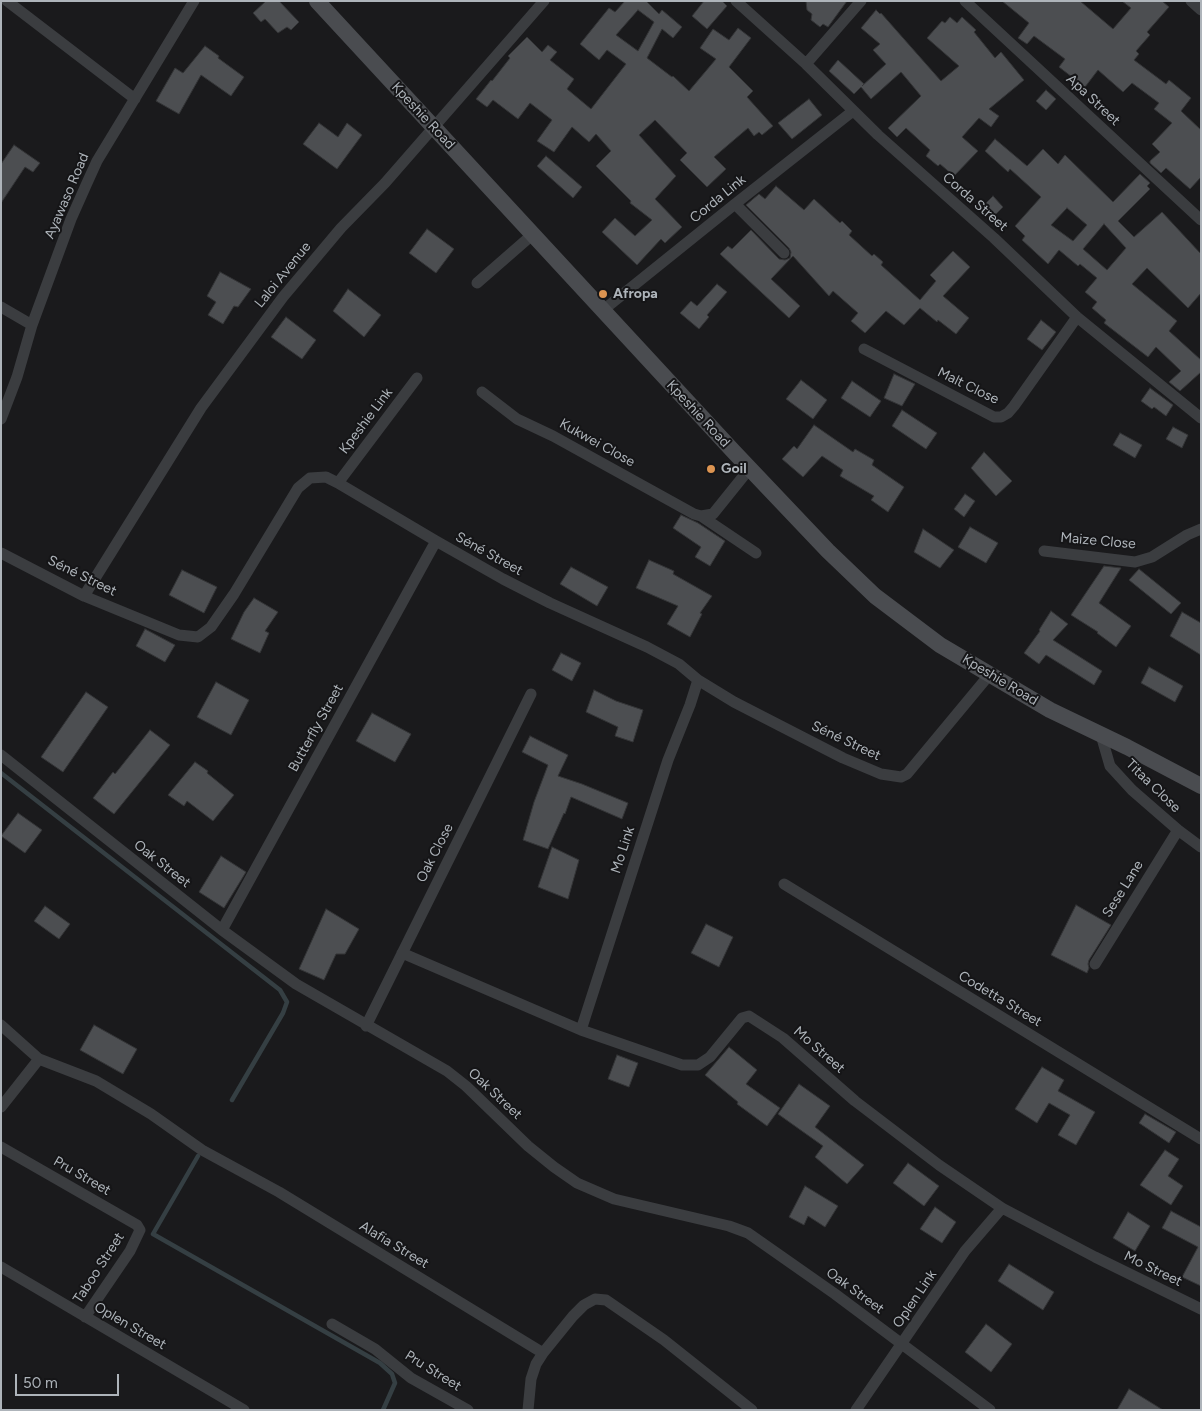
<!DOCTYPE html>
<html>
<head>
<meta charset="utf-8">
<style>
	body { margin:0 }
	#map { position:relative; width:1202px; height:1411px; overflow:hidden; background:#1a1a1c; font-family:Figtree,sans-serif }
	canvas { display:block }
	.frame { position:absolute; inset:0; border:2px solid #aeb4ba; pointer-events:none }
	.scale { position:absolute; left:15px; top:1374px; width:104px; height:22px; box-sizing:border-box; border:2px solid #aeb4ba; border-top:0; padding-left:6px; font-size:15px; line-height:18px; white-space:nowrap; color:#aeb4ba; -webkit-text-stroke:4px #151517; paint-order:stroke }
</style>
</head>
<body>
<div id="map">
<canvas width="1202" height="1411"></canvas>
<div class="frame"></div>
<div class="scale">50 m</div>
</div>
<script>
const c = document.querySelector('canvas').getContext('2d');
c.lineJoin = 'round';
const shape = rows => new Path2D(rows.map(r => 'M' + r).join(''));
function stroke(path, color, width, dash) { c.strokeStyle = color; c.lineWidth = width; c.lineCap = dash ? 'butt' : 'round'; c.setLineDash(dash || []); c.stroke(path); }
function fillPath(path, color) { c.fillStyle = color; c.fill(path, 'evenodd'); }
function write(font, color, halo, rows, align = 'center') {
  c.font = font + ' Figtree,sans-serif'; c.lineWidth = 4; c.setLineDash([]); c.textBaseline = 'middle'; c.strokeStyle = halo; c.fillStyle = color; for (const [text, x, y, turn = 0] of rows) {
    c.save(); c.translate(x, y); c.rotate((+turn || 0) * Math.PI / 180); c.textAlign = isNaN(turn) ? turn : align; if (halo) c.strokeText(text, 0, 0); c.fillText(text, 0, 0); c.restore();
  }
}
const stream = shape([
	[1,773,280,990,287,1002,283,1013,232,1100],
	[198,1156,153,1234,380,1363,392,1374,395,1383,383,1410]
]);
const building = shape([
	[266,1,279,1,299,22,291,30,287,27,278,33,265,19,261,22,253,13,266,1],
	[625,1,646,1,659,14,662,10,682,27,673,38,662,29,647,58,672,77,673,76,689,91,716,59,700,48,713,29,729,40,738,28,751,38,729,67,753,91,747,97,773,126,762,135,759,132,754,136,748,128,714,157,726,169,707,187,680,160,687,153,655,120,639,135,676,176,655,199,682,227,665,243,661,239,637,265,602,232,615,218,635,236,652,220,630,203,631,201,596,166,611,151,596,134,589,142,572,127,554,152,537,141,552,120,530,103,518,119,493,100,487,107,476,99,491,80,492,81,510,58,508,56,527,37,542,52,548,45,557,52,550,60,574,79,567,89,591,109,626,64,607,50,599,60,580,44,609,8,615,12,625,1],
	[638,10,654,22,638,51,616,35,638,10],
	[704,1,722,1,727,6,707,29,692,16,704,1],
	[806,1,847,1,828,27,823,24,820,27,811,20,812,14,807,10,806,1],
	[1002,1,1080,1,1113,29,1131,8,1122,1,1162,1,1169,7,1147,32,1150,35,1136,51,1139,54,1134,60,1166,84,1169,80,1191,98,1181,111,1201,130,1201,177,1190,189,1166,168,1161,173,1150,163,1150,161,1160,152,1152,144,1172,123,1154,109,1159,103,1132,83,1123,92,1098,70,1085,87,1059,67,1065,59,1034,36,1027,44,1018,38,1029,23,1002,1],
	[876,10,880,14,881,13,941,81,959,66,927,38,942,21,945,23,950,17,957,23,962,17,976,30,974,32,995,58,1001,52,1024,80,989,109,999,116,991,127,979,118,962,137,978,151,954,176,940,164,938,166,926,156,930,150,906,128,897,137,888,128,921,96,901,72,871,99,861,87,854,94,829,71,838,60,864,84,862,86,886,64,873,50,880,44,861,28,876,10],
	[205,46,219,56,218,58,244,77,231,96,201,75,179,114,156,101,175,68,183,73,205,46],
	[1046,90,1056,99,1046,110,1036,101,1046,90],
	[809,99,822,115,792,139,778,123,809,99],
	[319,123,338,137,347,123,362,135,337,169,303,144,319,123],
	[995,139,1027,166,1043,149,1058,164,1065,155,1113,202,1140,174,1150,183,1147,186,1150,189,1118,221,1134,237,1162,212,1201,254,1201,293,1188,308,1147,268,1132,284,1177,321,1169,331,1201,360,1201,372,1180,391,1169,382,1181,371,1156,347,1148,357,1104,323,1106,320,1092,308,1097,302,1085,292,1097,278,1080,264,1078,266,1059,250,1048,264,1022,240,1025,236,1015,226,1041,197,1010,169,1008,172,985,151,995,139],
	[1067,208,1087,225,1073,241,1051,225,1067,208],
	[1104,224,1126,248,1107,270,1083,249,1104,224],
	[14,145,40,163,33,172,25,167,1,203,1,164,14,145],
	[546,156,582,187,573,198,537,166,546,156],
	[776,186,804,210,814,199,840,223,842,221,852,231,849,235,872,256,874,254,883,262,881,265,920,300,936,281,930,275,953,251,970,267,943,296,969,318,956,334,938,320,937,322,920,308,904,325,886,311,865,333,851,321,858,313,833,291,829,296,793,256,771,279,800,306,789,318,720,254,728,246,732,249,751,230,779,259,785,260,790,258,791,252,789,248,746,205,759,194,765,199,776,186],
	[993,196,1003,207,992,218,982,207,993,196],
	[427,229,454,249,436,273,409,253,427,229],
	[220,272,251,289,238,307,234,306,223,324,208,315,216,302,207,296,220,272],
	[717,284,727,292,707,315,709,317,699,329,680,313,691,301,697,306,717,284],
	[348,289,381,315,364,337,333,311,348,289],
	[286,317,316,340,302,359,271,337,286,317],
	[1041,320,1056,332,1042,350,1027,339,1041,320],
	[894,374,915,384,902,406,884,398,894,374],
	[801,380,827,400,813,419,786,399,801,380],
	[852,381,881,401,870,417,841,398,852,381],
	[1150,388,1173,405,1166,416,1154,407,1152,409,1141,401,1150,388],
	[902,410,937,433,926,449,892,426,902,410],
	[814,425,853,452,855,449,874,460,872,465,904,487,888,512,871,500,874,496,840,476,843,470,822,456,803,477,782,459,794,446,797,449,814,425],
	[1173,427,1188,435,1182,448,1166,439,1173,427],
	[1120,433,1142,445,1135,458,1113,445,1120,433],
	[984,452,1012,481,996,496,971,468,984,452],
	[965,494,975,501,964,517,954,509,965,494],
	[681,515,698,523,725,541,710,566,695,557,701,547,673,528,681,515],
	[970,527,998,543,986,563,958,547,970,527],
	[923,529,954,550,940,568,914,552,923,529],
	[649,560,674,571,673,574,712,596,700,613,702,614,690,637,667,624,678,606,636,588,649,560],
	[1104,566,1121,568,1099,603,1131,626,1116,647,1097,633,1098,632,1071,615,1104,566],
	[571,567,608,587,597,606,560,584,571,567],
	[1139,569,1181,603,1171,614,1129,580,1139,569],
	[182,570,217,587,204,613,169,595,182,570],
	[254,598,278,612,265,631,269,633,260,653,231,639,244,612,254,598],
	[1051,611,1068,624,1053,640,1102,671,1094,685,1046,655,1039,664,1024,653,1040,631,1039,630,1051,611],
	[1182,612,1201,623,1201,655,1170,636,1182,612],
	[145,629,175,645,165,662,136,646,145,629],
	[561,653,581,663,572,681,552,670,561,653],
	[1149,667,1183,686,1175,702,1141,683,1149,667],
	[216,682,249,700,231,735,197,717,216,682],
	[594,690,616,701,643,710,633,742,615,736,618,727,586,712,594,690],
	[86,692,108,707,63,772,41,757,86,692],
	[372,713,411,734,395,762,356,741,372,713],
	[150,730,170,745,114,814,93,798,113,772,115,774,150,730],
	[530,736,568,755,558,776,582,784,628,803,622,819,571,797,565,814,564,813,548,849,523,840,534,802,548,765,522,752,530,736],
	[195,762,208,771,207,773,234,795,213,821,187,801,184,806,168,795,195,762],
	[18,813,42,830,25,853,1,836,18,813],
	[552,847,579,860,568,899,538,887,552,847],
	[221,856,246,872,224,908,199,892,221,856],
	[1076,905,1111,925,1089,960,1088,964,1089,968,1087,973,1051,955,1076,905],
	[45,906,70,924,59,939,34,921,45,906],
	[326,909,359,929,345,954,336,954,324,980,299,969,326,909],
	[706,924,733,937,719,967,691,953,706,924],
	[94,1025,137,1049,123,1074,80,1050,94,1025],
	[729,1047,757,1070,746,1084,780,1108,767,1126,737,1104,738,1102,705,1075,729,1047],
	[617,1055,638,1063,629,1087,608,1079,617,1055],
	[1042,1067,1064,1080,1058,1091,1095,1112,1076,1145,1058,1135,1070,1115,1049,1103,1037,1123,1015,1109,1042,1067],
	[799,1084,830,1106,815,1127,864,1165,847,1184,815,1157,823,1146,778,1114,799,1084],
	[1145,1114,1176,1132,1169,1143,1139,1123,1145,1114],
	[1165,1150,1179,1159,1168,1176,1183,1186,1171,1205,1140,1185,1165,1150],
	[908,1163,939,1186,924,1206,893,1183,908,1163],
	[805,1186,838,1206,825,1227,808,1216,804,1225,789,1217,805,1186],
	[935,1207,956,1222,942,1243,920,1229,935,1207],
	[1171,1211,1201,1227,1201,1286,1182,1277,1198,1247,1162,1228,1171,1211],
	[1128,1212,1150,1226,1135,1251,1113,1238,1128,1212],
	[1009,1264,1054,1292,1043,1310,998,1281,1009,1264],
	[986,1324,1012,1344,991,1372,965,1352,986,1324],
	[1129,1389,1163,1410,1117,1410,1129,1389]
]);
const street = shape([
	[7,1,135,99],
	[736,1,806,64,878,135,994,238,1077,317,1201,418],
	[965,1,1201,220],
	[1191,1,1201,10],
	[806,64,861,1],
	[735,204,784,253],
	[477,283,532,235],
	[1,307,32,325],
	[602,311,735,204,853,111],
	[864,349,994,417,1001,417,1008,413,1014,406,1077,317],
	[482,392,517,419,553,436,694,514,701,516,713,514,750,468],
	[1,419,17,377,32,325,71,219,87,183,97,161,194,1],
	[338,483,417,378],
	[701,516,756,553],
	[1044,551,1135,562,1152,557,1187,535,1201,529],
	[1,553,84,596,179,635,198,637,211,627,234,594,298,488,310,478,326,477,338,483,436,541,503,579,550,603,647,647,679,664,698,680,734,702,843,758,881,774,901,777,907,774,990,674],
	[84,596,201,408,283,297,341,228,385,183,544,1],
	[1101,735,1110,766,1132,790,1178,830,1201,847],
	[1,755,222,930,296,984,447,1071,466,1086,528,1146,554,1167,577,1183,614,1199,729,1226,748,1233,835,1294,990,1410],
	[784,884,1201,1139],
	[222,930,436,541],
	[402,953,581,1030,682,1065,698,1065,710,1057,742,1018,749,1016,783,1038,855,1101,939,1165,1002,1208,1095,1257,1201,1309],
	[1095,964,1178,830],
	[1,1025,39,1059,96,1081,151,1114,202,1150,279,1192,543,1353],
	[366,1026,531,694],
	[581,1030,668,760,690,705,698,680],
	[1,1107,39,1059],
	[1,1147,137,1225,140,1230,130,1251,85,1317],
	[1,1267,244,1410],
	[332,1324,375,1349,411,1378,468,1410],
	[528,1410,531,1379,536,1364,543,1353,573,1316,584,1305,595,1299,606,1300,664,1340,752,1410],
	[856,1410,965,1251,1002,1208]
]);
const secondary = shape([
	[317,1,734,452,828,551,875,596,940,645,1050,710,1127,747,1201,786]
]);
const markers = [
	[603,294,5,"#dc9451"],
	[711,469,5,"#dc9451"]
];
const streetNames = [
	["Apa Street",1093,100,43],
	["Kpeshie Road",423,116,47],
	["Ayawaso Road",67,196,-67],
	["Corda Link",718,199,-39],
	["Corda Street",975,202,41],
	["Laloi Avenue",283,275,-51],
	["Malt Close",968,386,26],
	["Kpeshie Road",698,414,47],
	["Kpeshie Link",366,421,-53],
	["Kukwei Close",597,443,29],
	["Maize Close",1098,541,5],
	["Séné Street",489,554,29],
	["Séné Street",82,576,26],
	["Kpeshie Road",1000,680,31],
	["Butterfly Street",316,728,-61],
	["Séné Street",846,741,25],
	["Titaa Close",1153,786,44],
	["Mo Link",623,850,-72],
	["Oak Close",435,853,-63],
	["Oak Street",162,864,38],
	["Sese Lane",1123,889,-58],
	["Codetta Street",1000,999,31],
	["Mo Street",819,1050,41],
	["Oak Street",495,1094,43],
	["Pru Street",82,1176,30],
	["Alafia Street",394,1245,31],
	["Taboo Street",99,1268,-57],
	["Mo Street",1153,1269,26],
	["Oak Street",855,1291,36],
	["Oplen Link",915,1299,-56],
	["Oplen Street",130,1326,30],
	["Pru Street",433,1371,32]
];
const poiNames = [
	["Afropa",613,294],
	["Goil",721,469]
];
stroke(stream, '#353f43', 4.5);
fillPath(building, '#4c4e51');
stroke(building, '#343537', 1);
stroke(street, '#3b3d40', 11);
stroke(secondary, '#4a4c50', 16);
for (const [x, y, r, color] of markers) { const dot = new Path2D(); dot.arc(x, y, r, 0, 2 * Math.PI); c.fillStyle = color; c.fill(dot); stroke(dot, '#151517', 2); }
write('14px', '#aeb4ba', '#151517', streetNames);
write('bold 14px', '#aeb4ba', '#151517', poiNames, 'left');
</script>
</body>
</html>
